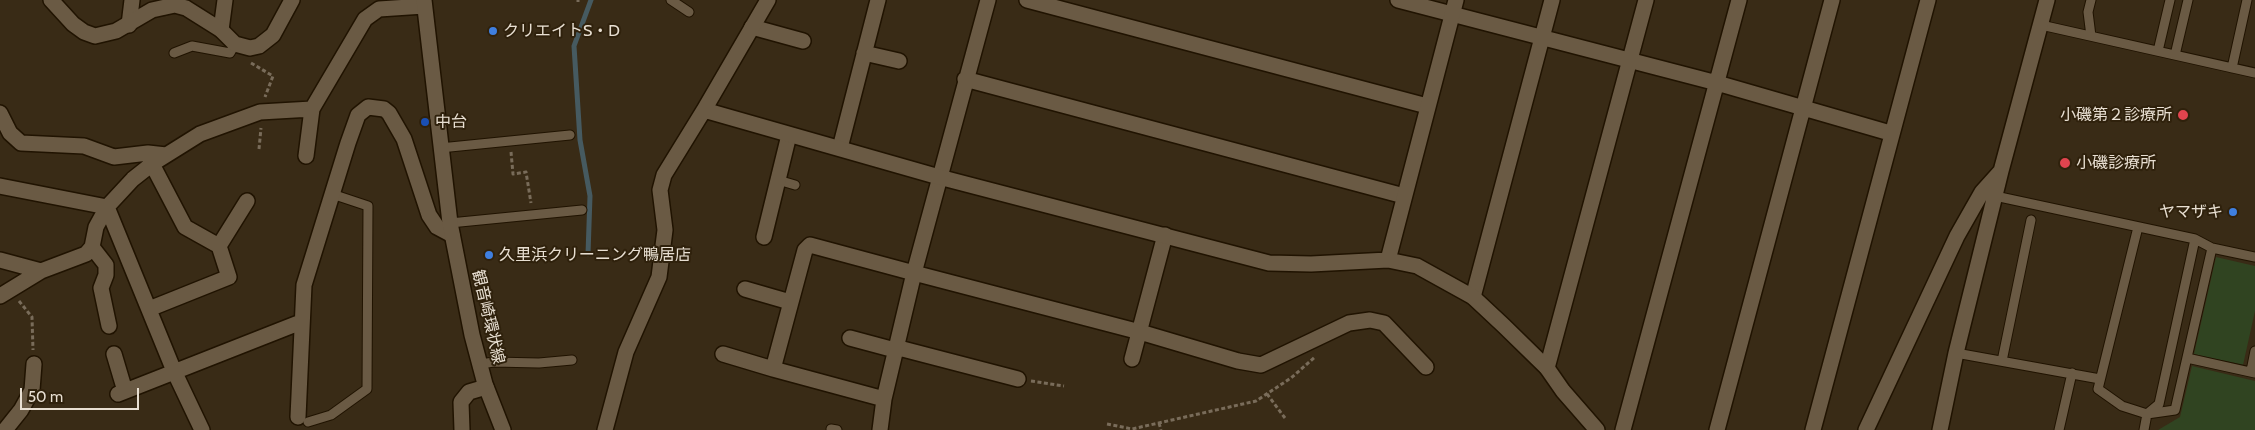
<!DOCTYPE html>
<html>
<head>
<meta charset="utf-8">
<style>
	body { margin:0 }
	#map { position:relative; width:2255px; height:430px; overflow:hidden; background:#392b16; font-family:Cabin,sans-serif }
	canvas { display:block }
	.scale { position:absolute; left:20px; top:388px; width:119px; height:22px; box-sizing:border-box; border:2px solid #e8dfd2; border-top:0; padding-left:6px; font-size:15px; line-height:18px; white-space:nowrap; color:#e8dfd2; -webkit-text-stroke:4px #2f210c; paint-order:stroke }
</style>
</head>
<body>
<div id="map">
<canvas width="2255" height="430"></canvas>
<div class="scale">50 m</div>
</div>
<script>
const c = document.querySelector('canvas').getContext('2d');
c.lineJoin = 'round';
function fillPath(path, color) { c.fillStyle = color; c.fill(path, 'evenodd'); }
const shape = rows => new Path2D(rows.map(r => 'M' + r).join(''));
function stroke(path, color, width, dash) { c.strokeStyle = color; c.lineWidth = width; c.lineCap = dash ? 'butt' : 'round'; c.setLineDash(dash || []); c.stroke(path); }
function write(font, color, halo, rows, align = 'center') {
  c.font = font + ' Cabin,"Noto Sans JP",sans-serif'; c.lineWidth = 4; c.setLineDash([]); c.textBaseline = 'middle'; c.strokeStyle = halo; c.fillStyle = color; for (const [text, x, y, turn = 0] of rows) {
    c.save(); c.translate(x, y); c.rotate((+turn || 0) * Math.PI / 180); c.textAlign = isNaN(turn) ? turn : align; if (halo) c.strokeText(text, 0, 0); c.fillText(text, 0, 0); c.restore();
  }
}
const green = shape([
	[2216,257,2255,266,2255,311,2243,365,2194,354],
	[2192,366,2255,381,2255,430,2158,430,2180,417]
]);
const stream = shape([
	[588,254,590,196,580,140,574,46,591,0]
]);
const path = shape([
	[578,2,578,0],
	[251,63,273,76,265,97],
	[259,149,261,128],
	[511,152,513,174,526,172,531,203],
	[19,301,32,317,33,350],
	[1031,381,1064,386],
	[1267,394,1285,418],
	[1159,423,1161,430],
	[1107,424,1132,429,1256,401,1291,378,1315,357]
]);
const lane = shape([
	[671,0,689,12],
	[2041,25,2255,73],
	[2091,36,2088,12,2091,0],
	[2158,51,2170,0],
	[174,53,192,46,230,53,235,44],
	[2175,55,2188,0],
	[2232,68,2247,0],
	[440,148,570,135],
	[778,180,795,185],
	[1995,196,2195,239,2212,248,2255,257],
	[450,223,582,210],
	[2138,227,2098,389,2122,406,2147,414,2175,410,2212,248],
	[1956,353,2100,379],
	[2187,358,2255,373],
	[2002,361,2031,220],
	[480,364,494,362,539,363,572,360],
	[2251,371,2255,351],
	[308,422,331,415,367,389,368,206,332,194],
	[831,429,837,430],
	[2059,430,2072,373],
	[2144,430,2147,414,2159,404,2195,239]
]);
const street = shape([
	[988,0,914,273,884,399,773,369,805,250,810,245,914,273,1140,332,1238,361,1261,365,1349,323,1370,320,1384,323,1426,367],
	[1027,0,1427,106],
	[1398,0,1717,83,1890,133],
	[129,25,132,0],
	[752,27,803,41],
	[221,30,225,0],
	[864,53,899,61],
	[965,79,1404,196],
	[0,113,10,133,21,143,84,146,114,157,148,153,166,155],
	[840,148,878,0],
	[306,156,312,109],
	[0,186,107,207,133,179,152,164,200,134,260,112,312,109,365,19,379,9,424,6],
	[107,207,174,371,202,430],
	[764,237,789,135],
	[219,246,247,201],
	[92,247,106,265,106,275,101,288,109,326],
	[0,260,41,271,86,254,92,247,96,227,107,207],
	[745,289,790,302],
	[0,296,41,271],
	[1473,297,1552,0],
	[149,309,229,277,219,246,185,227,152,164],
	[850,338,891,349,895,347,1018,379],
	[114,354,125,391],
	[723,354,773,369],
	[1132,359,1165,235],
	[1547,368,1646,0],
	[118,394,301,322],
	[298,417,304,285,348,143,358,115,368,107,384,109,389,113,404,139,429,215,437,227,452,235],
	[5,430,21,410,32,390,34,364],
	[462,430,461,402,469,392,486,387],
	[880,430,884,399],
	[1623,430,1739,0],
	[1717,430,1832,0],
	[1813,430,1928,0]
]);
const secondary = shape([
	[51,0,73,24,84,32,95,36,116,31,152,10,175,5,186,8,221,30,235,44,250,48,259,46,273,35,292,0],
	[424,0,450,223,472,335,485,384,503,430],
	[704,110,768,0],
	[1388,260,1456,0],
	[605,430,626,352,659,277,665,230,660,190,664,175,704,110,939,177,1269,263,1311,264,1388,260,1417,266,1473,297,1504,326,1547,368,1563,391,1597,430],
	[1866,430,1957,236,1982,192,2000,172],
	[1940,430,1956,353,2001,171,2047,0]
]);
const markers = [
	[493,31,5,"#3f7fe0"],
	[2183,115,6,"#e0444e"],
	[425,122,5,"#1a4fb4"],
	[2065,163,6,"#e0444e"],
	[2233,212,5,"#3f7fe0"],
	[489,255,5,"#3f7fe0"]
];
const poiNames = [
	["クリエイトS・D",503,31],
	["小磯第２診療所",2172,115,"right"],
	["中台",435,122],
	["小磯診療所",2076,163],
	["ヤマザキ",2223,212,"right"],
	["久里浜クリーニング鴨居店",499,255]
];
const streetNames = [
	["観音崎環状線",488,317,77]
];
fillPath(green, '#304421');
stroke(stream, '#465a60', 5);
stroke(lane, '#201301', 11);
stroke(street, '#201301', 18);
stroke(secondary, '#201301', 18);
stroke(path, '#796c5a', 3, [4, 2.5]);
stroke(lane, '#6a5a44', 9);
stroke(street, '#6a5a44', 15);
stroke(secondary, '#6a5a44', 15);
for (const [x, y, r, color] of markers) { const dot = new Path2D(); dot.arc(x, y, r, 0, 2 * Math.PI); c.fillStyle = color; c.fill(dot); stroke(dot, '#2f210c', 2); }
write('16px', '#e8dfd2', '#2f210c', poiNames, 'left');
write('16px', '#e8dfd2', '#2f210c', streetNames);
</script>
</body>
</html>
